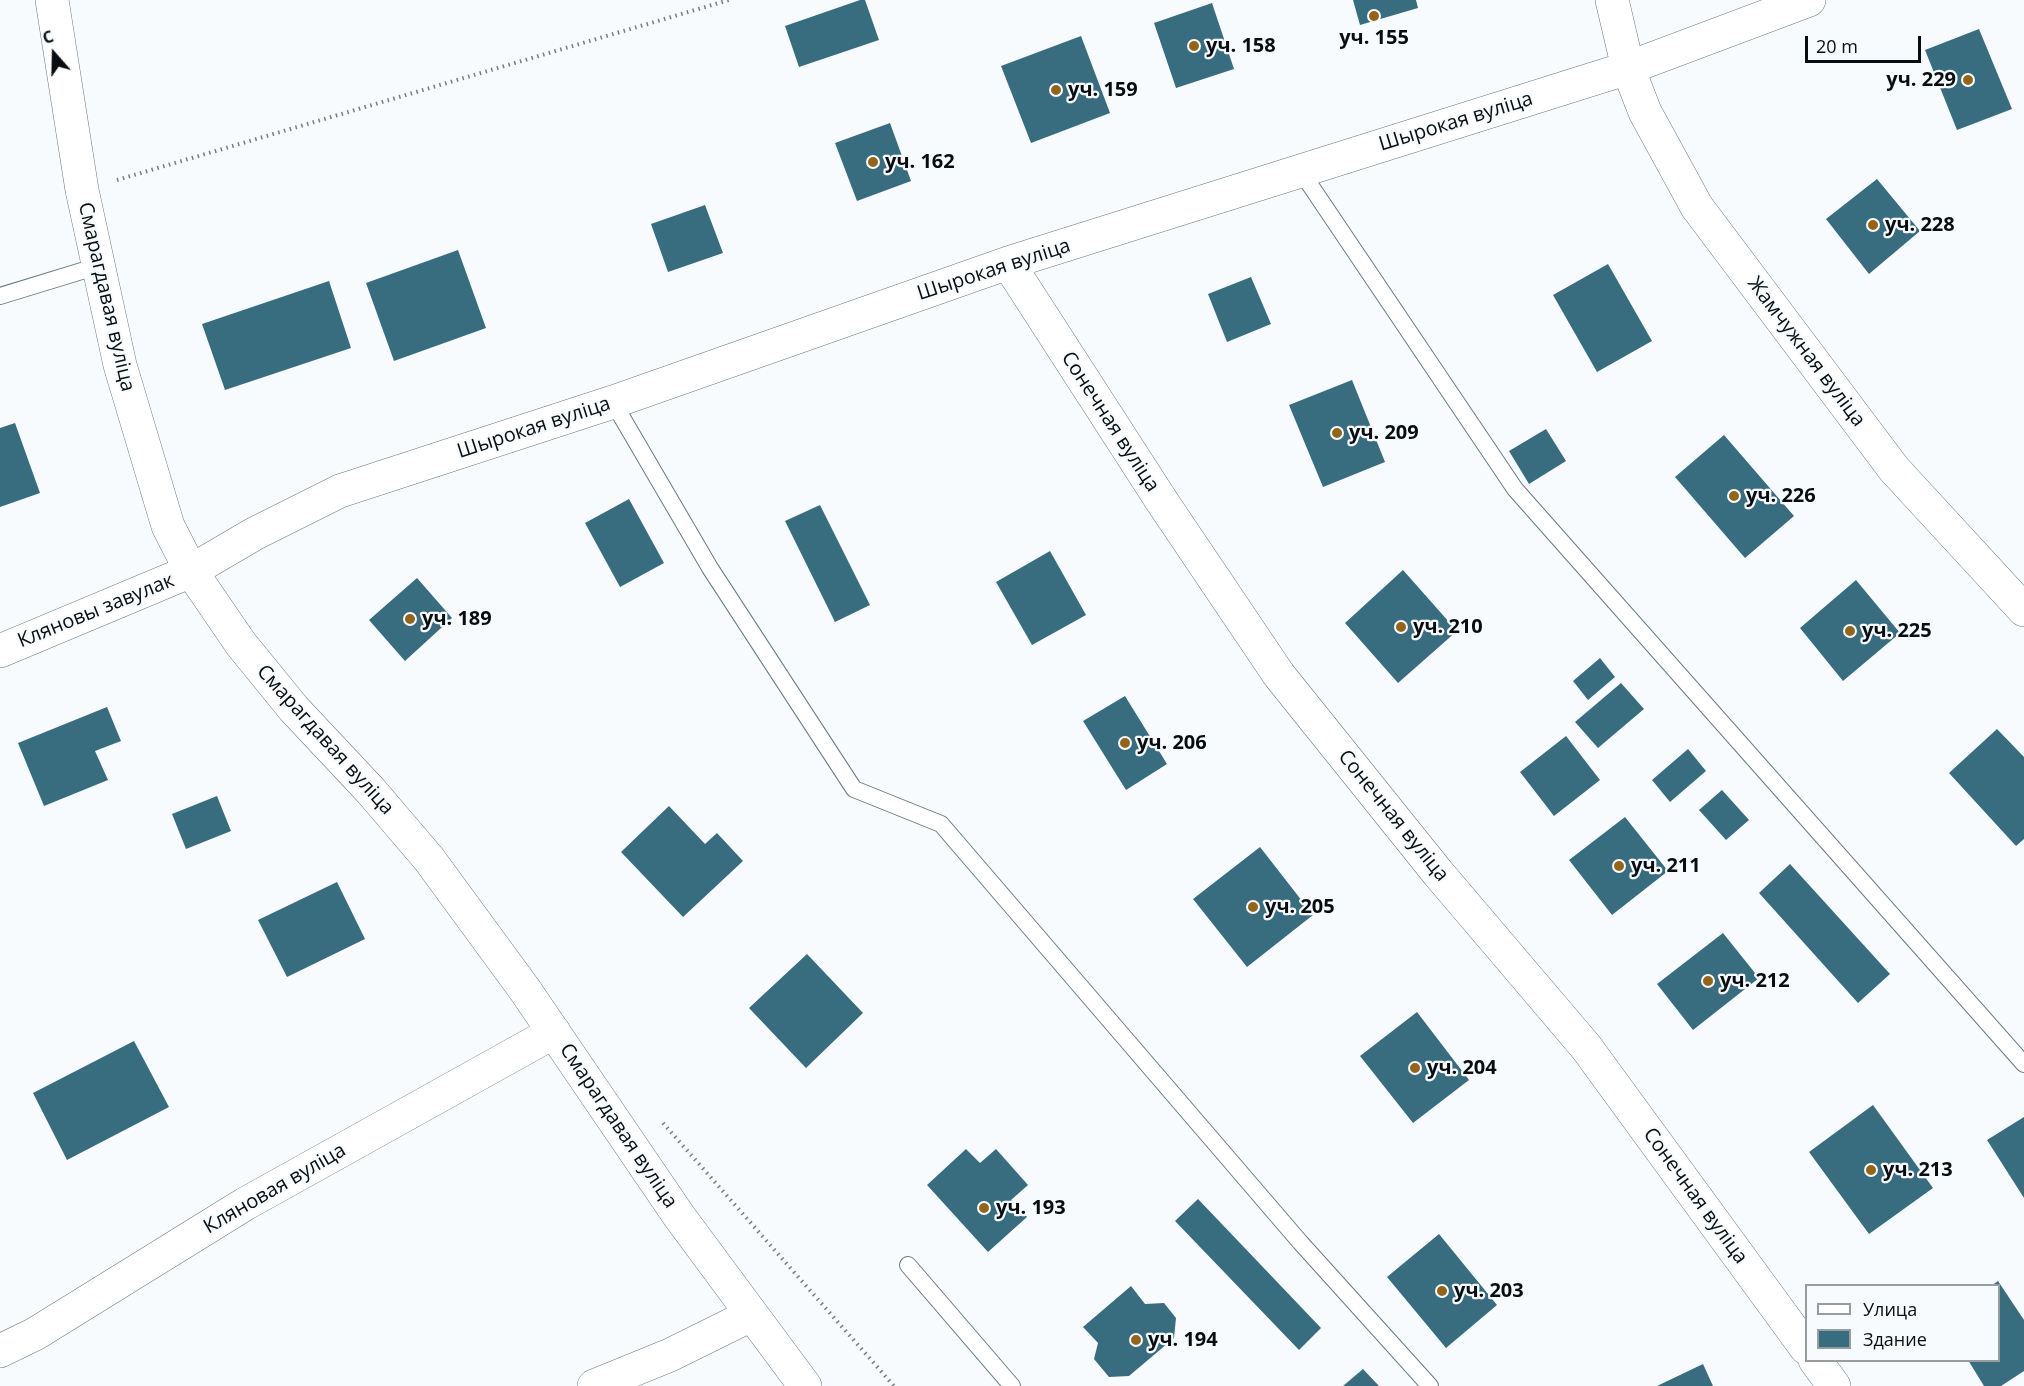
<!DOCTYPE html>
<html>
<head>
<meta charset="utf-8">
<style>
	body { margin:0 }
	#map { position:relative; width:2024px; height:1386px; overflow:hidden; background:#f7fbfd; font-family:"Open Sans",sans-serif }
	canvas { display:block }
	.legend { position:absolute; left:1805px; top:1284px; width:195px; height:78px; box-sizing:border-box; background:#f7fbfd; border:2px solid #979c9e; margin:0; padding:8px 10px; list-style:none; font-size:18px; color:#070d10 }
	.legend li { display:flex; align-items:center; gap:12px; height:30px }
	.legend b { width:30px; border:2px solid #979c9e }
	.north { position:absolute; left:24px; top:24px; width:60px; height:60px; -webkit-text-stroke:4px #f7fbfd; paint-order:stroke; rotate:340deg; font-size:16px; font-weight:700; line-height:24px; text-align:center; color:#070d10 }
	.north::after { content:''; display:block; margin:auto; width:21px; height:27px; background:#070d10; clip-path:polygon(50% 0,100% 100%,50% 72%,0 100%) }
	.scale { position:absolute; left:1805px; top:36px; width:116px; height:27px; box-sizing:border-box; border:3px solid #070d10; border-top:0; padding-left:8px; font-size:18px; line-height:21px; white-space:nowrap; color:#070d10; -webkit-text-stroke:4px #f7fbfd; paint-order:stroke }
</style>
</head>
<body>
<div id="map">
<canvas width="2024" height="1386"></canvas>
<ul class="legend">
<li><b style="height:8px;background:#fff"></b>Улица</li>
<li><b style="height:16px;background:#386d80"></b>Здание</li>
</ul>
<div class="north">С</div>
<div class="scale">20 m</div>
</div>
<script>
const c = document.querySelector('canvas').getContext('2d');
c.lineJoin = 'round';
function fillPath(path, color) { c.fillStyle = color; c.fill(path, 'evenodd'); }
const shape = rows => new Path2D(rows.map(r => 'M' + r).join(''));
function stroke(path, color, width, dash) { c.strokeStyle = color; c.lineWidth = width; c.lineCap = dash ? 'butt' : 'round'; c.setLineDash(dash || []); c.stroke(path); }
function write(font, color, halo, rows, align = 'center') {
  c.font = font + ' "Open Sans",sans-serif'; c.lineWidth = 4.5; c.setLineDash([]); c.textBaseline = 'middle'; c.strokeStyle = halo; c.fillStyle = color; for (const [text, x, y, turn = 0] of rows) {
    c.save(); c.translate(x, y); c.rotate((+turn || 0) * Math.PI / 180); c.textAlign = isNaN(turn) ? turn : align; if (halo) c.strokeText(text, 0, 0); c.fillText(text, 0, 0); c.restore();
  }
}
const building = shape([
	[860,0,865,0,879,40,799,67,785,26],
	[1353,0,1416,0,1418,8,1360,25],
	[1212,3,1234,69,1176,88,1154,23],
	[1979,29,2012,109,1957,130,1925,50],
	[1081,36,1110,113,1031,143,1001,66],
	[890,123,911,181,857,201,835,143],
	[1877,179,1920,231,1869,274,1826,219],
	[705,205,723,253,668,272,651,224],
	[458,250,486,328,394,361,366,283],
	[1608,264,1652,341,1597,372,1553,295],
	[1251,277,1271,324,1227,342,1208,294],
	[329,281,351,348,225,390,202,324],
	[1352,380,1385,462,1323,487,1289,405],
	[15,423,40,493,0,507,0,428],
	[1546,429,1566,461,1529,484,1509,451],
	[1724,435,1794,516,1745,558,1675,477],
	[629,499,664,563,620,587,585,523],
	[820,505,870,605,835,622,785,521],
	[1050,551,1086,615,1032,645,996,582],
	[1403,570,1457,631,1398,683,1345,623],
	[417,578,452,618,405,661,369,620],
	[1856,580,1900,633,1843,681,1800,628],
	[1600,658,1615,677,1588,700,1573,681],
	[1621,683,1644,709,1598,748,1575,722],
	[1125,696,1167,764,1126,790,1083,721],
	[107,707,121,741,95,751,108,780,44,806,18,743],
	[1997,729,2024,757,2024,839,2016,846,1949,773],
	[1566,736,1600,780,1554,816,1520,772],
	[1688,749,1706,771,1670,802,1652,780],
	[1722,790,1749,820,1726,840,1699,810],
	[217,796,231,831,186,849,172,814],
	[669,806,705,844,717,833,743,861,683,917,621,852],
	[1625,817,1668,871,1612,915,1569,860],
	[1260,847,1313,915,1247,967,1193,899],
	[1790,864,1890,974,1858,1003,1759,893],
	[337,882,365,939,287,977,258,920],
	[1723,933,1759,978,1693,1030,1657,984],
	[807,954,863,1013,806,1068,749,1008],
	[1417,1012,1469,1080,1413,1123,1360,1056],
	[134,1041,169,1107,67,1160,33,1093],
	[1873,1105,1933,1188,1869,1234,1809,1152],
	[2024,1117,2024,1198,1987,1140],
	[966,1149,980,1163,996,1149,1028,1185,1011,1200,1027,1217,988,1252,927,1185],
	[1198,1199,1321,1328,1299,1350,1175,1221],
	[1439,1234,1497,1305,1446,1348,1387,1277],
	[1998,1281,2024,1320,2024,1371,2001,1386,1984,1386,1968,1360,1998,1360,1998,1286,1991,1286],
	[1131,1286,1145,1304,1164,1303,1176,1318,1174,1338,1129,1376,1109,1377,1094,1359,1098,1343,1083,1327],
	[1703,1364,1713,1386,1657,1386],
	[1363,1369,1379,1386,1343,1386]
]);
const path = shape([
	[117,180,729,0],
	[663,1123,894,1386]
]);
const service = shape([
	[1300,170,1515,489,2024,1064],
	[0,296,98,266],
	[613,402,710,568,854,789,941,824,1300,1242,1430,1386],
	[908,1265,1012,1386]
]);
const minor = shape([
	[52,0,82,190,120,365,168,526,191,571,241,644,294,709,371,791,429,859,525,990,679,1216,805,1386],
	[1612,0,1628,68,1645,112,1697,207,1894,469,2024,610],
	[1008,263,1163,503,1279,675,1438,873,1586,1047,1806,1348],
	[0,651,191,571,254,534,340,491,613,402,1008,263,1628,68,1809,0],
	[0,1351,35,1334,245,1204,554,1032],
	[1815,1360,1834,1386],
	[594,1386,670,1355,751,1315]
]);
const markers = [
	[1374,16,6,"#956515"],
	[1194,46,6,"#956515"],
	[1968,80,6,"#956515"],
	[1056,90,6,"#956515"],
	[873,162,6,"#956515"],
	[1873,225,6,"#956515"],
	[1337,433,6,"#956515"],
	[1734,496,6,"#956515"],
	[410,619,6,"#956515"],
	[1401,627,6,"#956515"],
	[1850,631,6,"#956515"],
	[1125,743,6,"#956515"],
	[1619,866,6,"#956515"],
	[1253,907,6,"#956515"],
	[1708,981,6,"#956515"],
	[1415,1068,6,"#956515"],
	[1871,1170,6,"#956515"],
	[984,1208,6,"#956515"],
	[1442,1291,6,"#956515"],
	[1136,1340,6,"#956515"]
];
const poiNames = [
	["уч. 155",1374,38,"center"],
	["уч. 158",1206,46],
	["уч. 229",1956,80,"right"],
	["уч. 159",1068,90],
	["уч. 162",885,162],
	["уч. 228",1885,225],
	["уч. 209",1349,433],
	["уч. 226",1746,496],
	["уч. 189",422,619],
	["уч. 210",1413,627],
	["уч. 225",1862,631],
	["уч. 206",1137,743],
	["уч. 211",1631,866],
	["уч. 205",1265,907],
	["уч. 212",1720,981],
	["уч. 204",1427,1068],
	["уч. 213",1883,1170],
	["уч. 193",996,1208],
	["уч. 203",1454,1291],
	["уч. 194",1148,1340]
];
const streetNames = [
	["Шырокая вуліца",1456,122,-17],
	["Шырокая вуліца",994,270,-18],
	["Смарагдавая вуліца",106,297,77],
	["Жамчужная вуліца",1806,352,53],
	["Сонечная вуліца",1110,422,57],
	["Шырокая вуліца",534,428,-18],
	["Кляновы завулак",96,611,-22],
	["Смарагдавая вуліца",325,740,48],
	["Сонечная вуліца",1393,816,51],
	["Смарагдавая вуліца",618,1126,56],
	["Кляновая вуліца",275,1189,-30],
	["Сонечная вуліца",1695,1196,54]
];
fillPath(building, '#386d80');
stroke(service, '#687a81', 18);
stroke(minor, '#687a81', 34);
stroke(path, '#777c7f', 4, [1.5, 4.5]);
stroke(service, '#fff', 16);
stroke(minor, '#fff', 33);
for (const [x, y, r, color] of markers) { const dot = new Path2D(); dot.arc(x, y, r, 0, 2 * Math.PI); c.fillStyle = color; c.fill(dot); stroke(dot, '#f7fbfd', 2); }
write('bold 20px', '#070d10', '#f7fbfd', poiNames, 'left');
write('20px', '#070d10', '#f7fbfd', streetNames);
</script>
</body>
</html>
